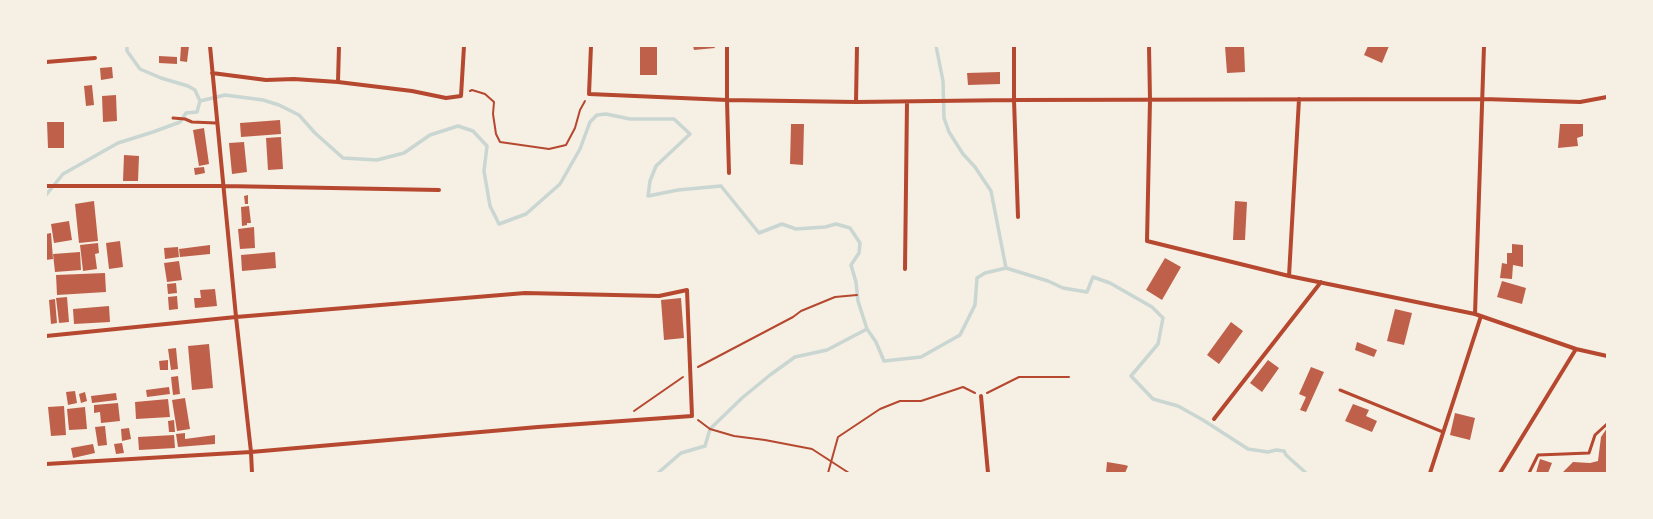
<!DOCTYPE html>
<html>
<head>
<meta charset="utf-8">
<style>
	body { margin:0 }
	#map { position:relative; width:1653px; height:519px; overflow:hidden; background:#f6efe4; font-family:Inter,sans-serif }
	canvas { display:block }
	.frame { position:absolute; inset:0; border:47px solid #f6efe4; pointer-events:none }
</style>
</head>
<body>
<div id="map">
<canvas width="1653" height="519"></canvas>
<div class="frame"></div>
</div>
<script>
const c = document.querySelector('canvas').getContext('2d');
c.lineJoin = 'round';
const shape = rows => new Path2D(rows.map(r => 'M' + r).join(''));
function stroke(path, color, width, dash) { c.strokeStyle = color; c.lineWidth = width; c.lineCap = dash ? 'butt' : 'round'; c.setLineDash(dash || []); c.stroke(path); }
function fillPath(path, color) { c.fillStyle = color; c.fill(path, 'evenodd'); }
const stream = shape([
	[127,46,127,51,140,69,161,78,188,86,195,90,200,101],
	[936,46,943,81,944,118,949,132,963,154,975,167,991,191,1006,268],
	[200,101,225,95,263,100,279,105,299,115,315,133,343,158,377,160,404,153,430,135,458,126,473,131,487,146,484,171,490,206,499,224,526,214,560,184,580,149,590,122,597,115,606,114,630,119,674,119,690,134,656,166,650,181,648,196,678,190,721,186,759,233,782,224,796,229,825,227,836,224,850,228,860,243,859,253,851,265,856,282,858,301,867,329,876,342,884,361,921,357,960,335,975,305,977,278,985,273,1006,268,1048,281,1063,288,1087,292,1093,277,1110,283,1152,307,1163,318,1158,344,1131,376,1153,399,1178,406,1203,420,1248,449,1268,452,1276,450,1284,451,1286,455,1306,473],
	[46,195,63,174,118,143,153,132,180,122,186,113,197,112,200,101],
	[658,473,681,453,705,446,710,429,742,398,770,375,795,357,827,350,867,329]
]);
const building = shape([
	[181,46,189,46,187,62,180,61],
	[640,46,657,46,657,75,640,75],
	[693,46,714,46,715,48,694,50],
	[1225,46,1244,46,1245,72,1227,73],
	[1368,46,1389,46,1382,63,1364,55],
	[159,56,177,57,177,64,159,63],
	[112,67,113,78,101,80,100,68],
	[1000,72,1000,84,968,85,967,73],
	[92,85,94,105,86,106,84,86],
	[116,95,117,121,103,122,102,96],
	[280,120,281,134,241,137,240,123],
	[47,122,64,122,64,148,48,148],
	[791,124,804,124,803,165,790,164],
	[1560,124,1583,124,1583,136,1577,138,1578,146,1558,148],
	[204,128,209,164,199,166,193,130],
	[281,137,283,169,268,170,266,138],
	[244,142,247,172,232,174,229,143],
	[124,155,139,156,138,181,123,181],
	[204,167,205,173,195,175,194,168],
	[248,195,248,204,245,204,244,196],
	[94,201,98,241,79,243,75,204],
	[1235,201,1247,202,1245,240,1233,240],
	[249,206,251,223,247,223,247,225,242,226,241,207],
	[69,221,72,240,54,243,51,224],
	[254,227,255,248,240,249,238,229],
	[51,233,53,259,46,260,46,234],
	[120,241,123,267,109,269,106,243],
	[98,243,99,253,95,254,97,269,83,271,80,245],
	[1512,244,1523,245,1523,267,1513,265,1512,279,1500,278,1502,263,1507,264,1507,253,1512,253],
	[210,245,210,254,180,257,179,249],
	[178,247,179,257,165,259,164,248],
	[80,252,81,270,55,272,53,254],
	[275,252,276,268,242,271,241,255],
	[1165,258,1181,267,1162,300,1146,290],
	[179,261,182,280,167,282,164,263],
	[105,273,106,292,57,295,56,275],
	[1502,281,1526,288,1522,304,1497,297],
	[176,283,177,293,168,294,167,284],
	[215,289,217,306,195,308,194,298,201,298,200,290],
	[177,296,178,309,169,310,168,297],
	[67,297,69,322,59,323,56,298],
	[681,298,684,338,664,340,661,300],
	[55,299,57,323,51,324,49,300],
	[109,306,110,322,74,324,73,309],
	[1395,309,1412,313,1404,345,1387,341],
	[1231,322,1243,331,1219,364,1207,355],
	[1357,342,1377,350,1374,357,1355,350],
	[209,344,213,388,192,390,188,346],
	[176,348,178,369,171,370,168,349],
	[168,360,168,370,160,370,159,361],
	[1268,360,1279,368,1262,392,1250,383],
	[1311,367,1324,372,1306,412,1300,410,1306,397,1299,394],
	[178,376,180,394,173,395,171,377],
	[169,387,170,394,147,397,146,390],
	[75,391,77,403,68,405,66,392],
	[85,392,87,401,81,403,79,394],
	[116,393,117,400,92,403,91,396],
	[185,398,190,429,177,431,172,400],
	[168,399,170,417,136,419,135,402],
	[118,403,120,421,101,423,100,412,94,413,94,405],
	[1353,404,1369,410,1366,416,1377,421,1372,432,1345,421],
	[64,406,66,435,51,436,48,407],
	[85,407,87,429,69,430,67,409],
	[1455,413,1475,418,1470,440,1450,435],
	[174,420,175,432,169,432,168,421],
	[105,426,107,445,98,446,95,427],
	[129,428,131,439,122,441,121,429],
	[1607,428,1607,473,1562,473,1573,462,1590,463,1598,461,1601,437],
	[185,433,185,439,215,435,215,444,178,447,176,434],
	[174,435,175,448,139,450,138,437],
	[122,443,124,453,116,454,114,444],
	[93,444,95,453,73,458,71,448],
	[1540,459,1552,463,1548,473,1536,473],
	[1107,462,1125,465,1128,466,1125,473,1106,473]
]);
const path = shape([
	[470,91,472,90,485,94,494,102,493,114,496,134,500,142,549,149,566,145,575,128,580,110,585,101],
	[698,367,793,317,801,311,835,297,857,295],
	[987,393,1019,377,1069,377],
	[634,411,683,377],
	[698,420,710,429,734,436,765,440,812,449,849,473],
	[828,473,838,437,880,409,900,401,921,401,963,387,975,393]
]);
const service = shape([
	[173,118,185,119,192,122,216,123],
	[1340,390,1443,432],
	[1529,473,1538,455,1589,453,1595,435,1607,424]
]);
const minor = shape([
	[210,46,236,317,251,452,252,473],
	[591,46,589,94,727,100,727,46],
	[1014,46,1014,100,1018,217],
	[1149,46,1150,100,1147,241,1289,276,1475,314],
	[1484,46,1475,314,1576,349,1607,356],
	[46,62,95,58],
	[212,73,266,80,294,79,338,82,412,91,446,98,461,96,464,46],
	[338,82,339,46],
	[856,102,857,46],
	[729,173,727,100,856,102,1014,100,1483,99,1580,102,1607,97],
	[46,186,224,186,439,190],
	[905,269,907,102],
	[1289,276,1299,99],
	[46,336,236,317,525,293,659,296,687,290,692,416,538,427,251,452,46,464],
	[981,396,988,473],
	[1214,419,1321,282],
	[1430,473,1481,316],
	[1500,473,1576,349]
]);
stroke(stream, '#c9d6d2', 3.5);
fillPath(building, '#bf614a');
stroke(path, '#b5482f', 2);
stroke(service, '#b5482f', 3);
stroke(minor, '#b5482f', 4);
</script>
</body>
</html>
